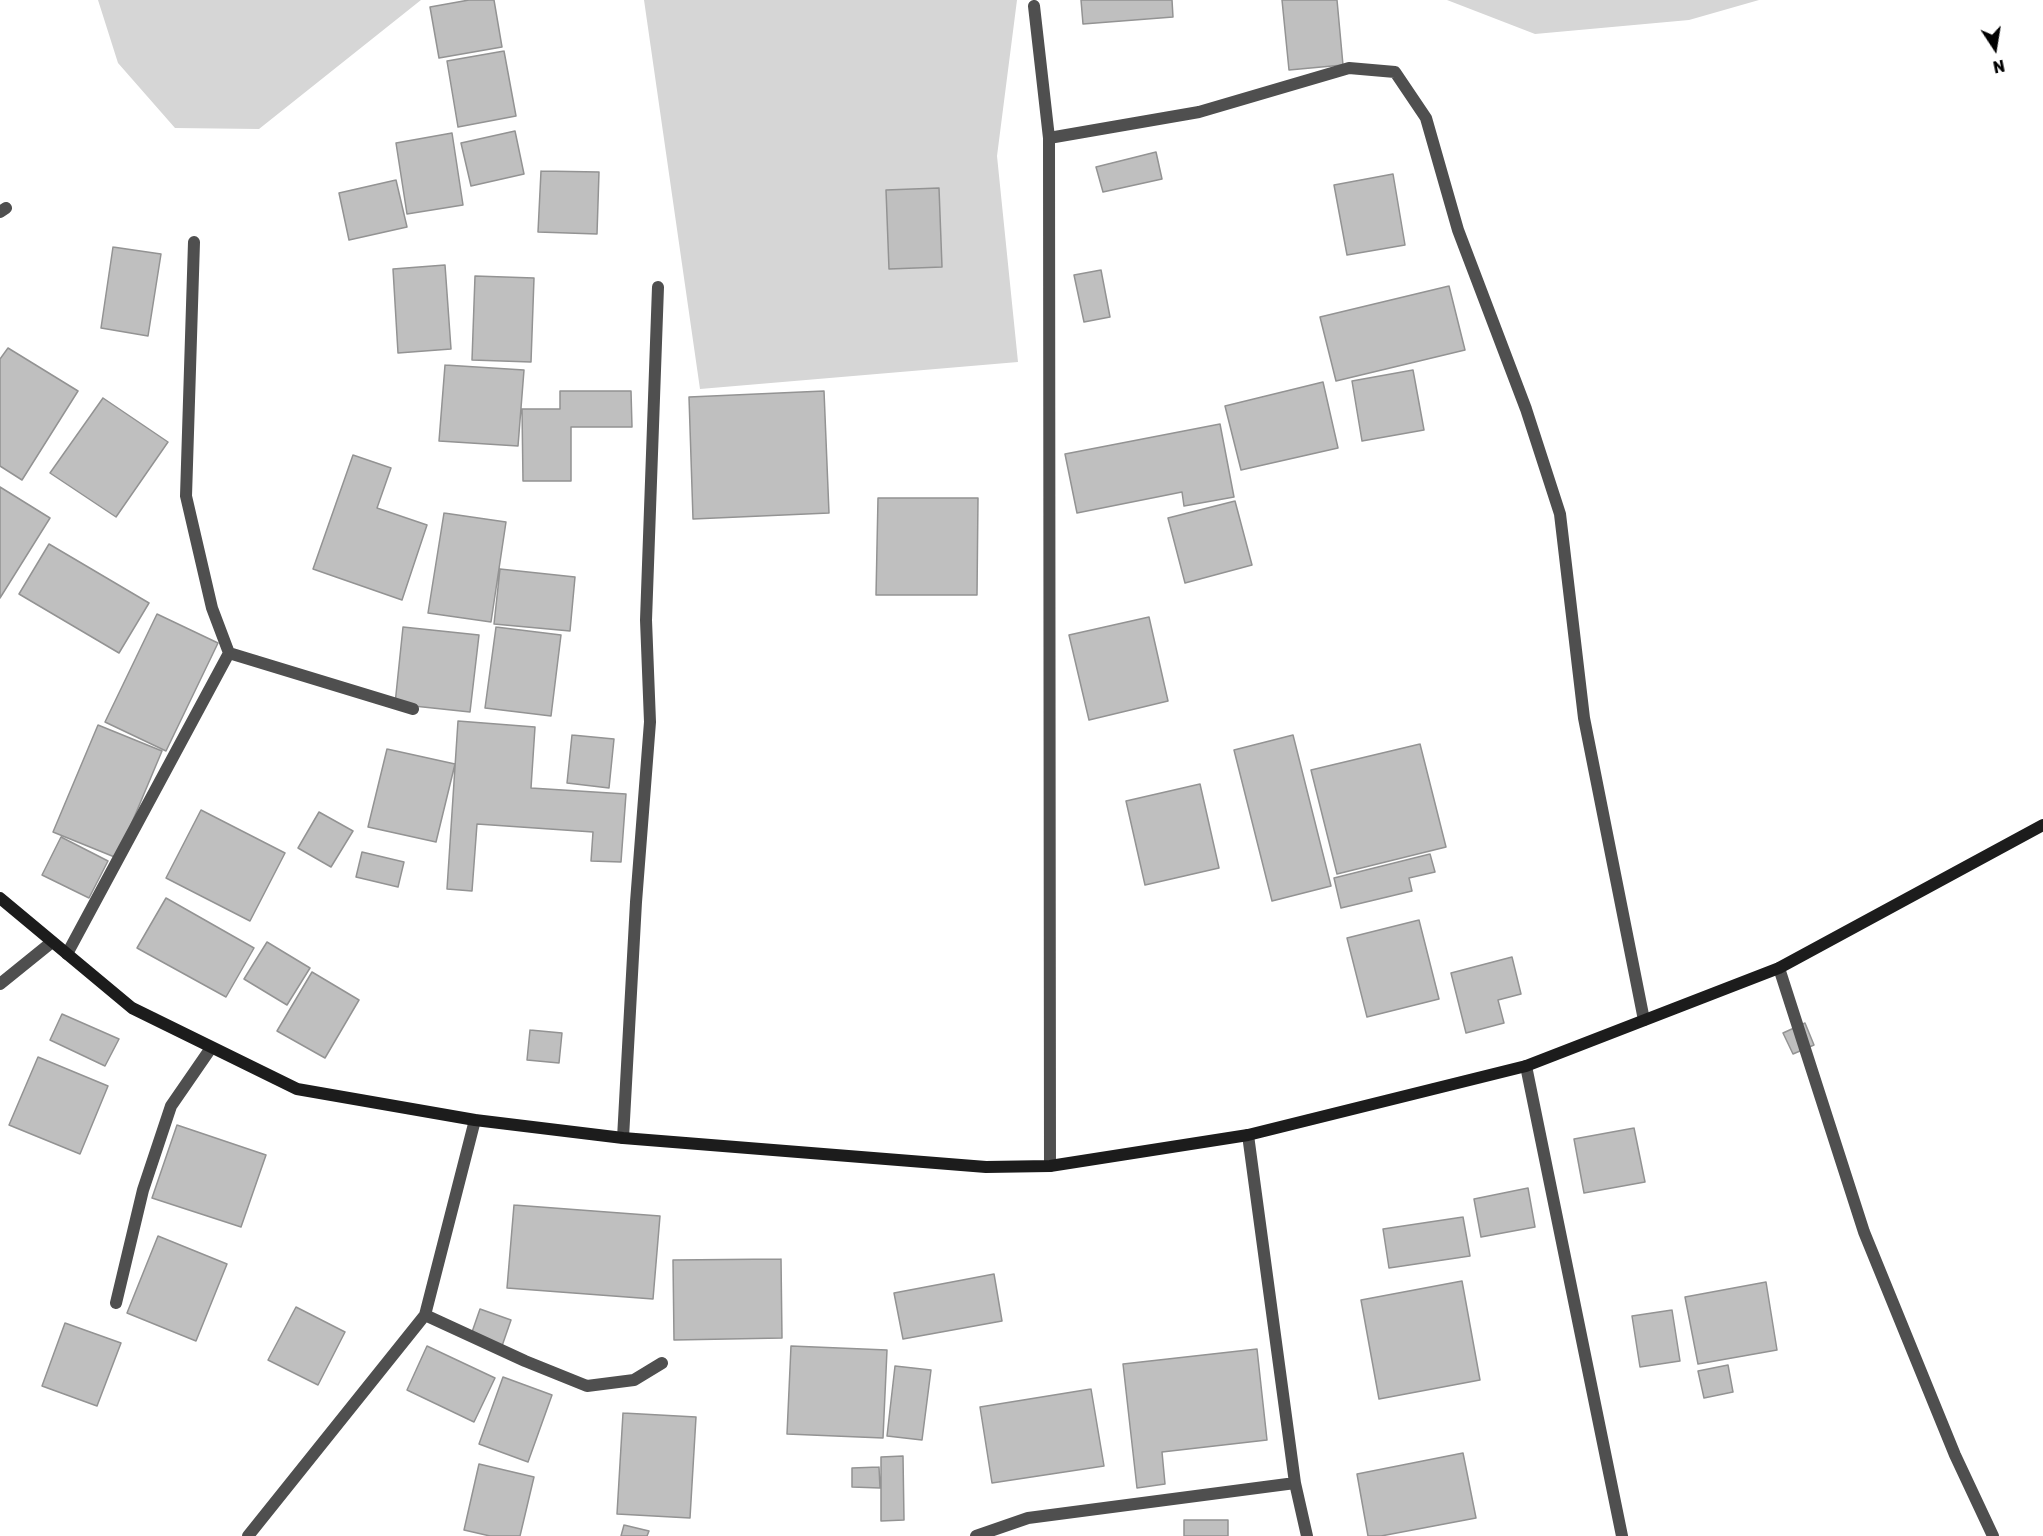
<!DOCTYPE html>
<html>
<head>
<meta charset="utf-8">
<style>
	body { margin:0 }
	#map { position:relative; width:2043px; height:1536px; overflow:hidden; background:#fff; font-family:Rubik,sans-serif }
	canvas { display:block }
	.north { position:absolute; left:1965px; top:18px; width:60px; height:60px; -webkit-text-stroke:4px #fff; paint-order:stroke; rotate:168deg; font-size:16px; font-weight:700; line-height:24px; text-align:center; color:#000 }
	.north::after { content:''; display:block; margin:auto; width:21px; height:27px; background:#000; clip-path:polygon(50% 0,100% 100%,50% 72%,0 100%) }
</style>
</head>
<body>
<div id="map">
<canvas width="2043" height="1536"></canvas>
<div class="north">N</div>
</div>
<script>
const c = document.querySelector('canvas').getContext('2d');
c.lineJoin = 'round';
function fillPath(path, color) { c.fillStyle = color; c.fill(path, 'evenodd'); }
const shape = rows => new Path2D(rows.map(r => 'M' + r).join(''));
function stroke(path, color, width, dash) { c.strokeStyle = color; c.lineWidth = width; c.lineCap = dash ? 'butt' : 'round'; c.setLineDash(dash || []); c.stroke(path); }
const green = shape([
	[98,0,421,0,259,129,175,128,118,63],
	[644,0,1017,0,997,156,1018,362,700,389],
	[1447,0,1759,0,1689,20,1535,34]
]);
const building = shape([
	[469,0,494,0,502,47,439,58,430,7,469,0],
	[1081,0,1172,0,1173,17,1083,24,1081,0],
	[1282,0,1337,0,1343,65,1289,70,1282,0],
	[504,51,516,116,458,127,447,61,504,51],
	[515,131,524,174,471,186,461,143,515,131],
	[452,133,463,205,407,214,396,143,452,133],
	[1156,152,1162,179,1103,192,1096,167,1156,152],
	[541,171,599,172,597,234,538,232,541,171],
	[1393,174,1405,245,1347,255,1334,185,1393,174],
	[396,180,407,227,349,240,339,193,396,180],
	[939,188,942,267,889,269,886,190,939,188],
	[113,247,161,254,148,336,101,328,113,247],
	[445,265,451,349,398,353,393,269,445,265],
	[1101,270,1110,317,1084,322,1074,275,1101,270],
	[475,276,534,278,531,362,472,360,475,276],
	[1449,286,1465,350,1336,381,1320,317,1449,286],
	[8,348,78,391,22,480,0,466,0,359,8,348],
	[445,365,524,370,518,446,439,441,445,365],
	[1413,370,1424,430,1362,441,1352,381,1413,370],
	[1323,382,1338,448,1241,470,1225,406,1323,382],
	[560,391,631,391,632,427,571,427,571,481,523,481,522,409,560,409,560,391],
	[824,391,829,513,693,519,689,397,824,391],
	[103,398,168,442,116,517,50,473,103,398],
	[1220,424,1234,497,1184,506,1182,492,1077,513,1065,454,1220,424],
	[353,455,391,468,377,508,427,525,402,600,313,569,353,455],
	[0,487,50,518,0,598,0,487],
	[878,498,978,498,977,595,876,595,878,498],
	[1235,501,1252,565,1185,583,1168,518,1235,501],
	[444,513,506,522,491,622,428,613,444,513],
	[49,544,149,603,119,653,19,594,49,544],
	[500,569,575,577,570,631,494,624,500,569],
	[157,614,218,643,166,751,105,722,157,614],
	[1149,617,1168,701,1089,720,1069,635,1149,617],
	[403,627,479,635,470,712,395,704,403,627],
	[496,627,561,635,551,716,485,708,496,627],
	[458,721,535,727,531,788,626,794,621,862,591,861,593,832,477,824,472,891,447,889,458,721],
	[98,725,162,751,117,858,53,832,98,725],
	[572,735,614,739,609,788,567,783,572,735],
	[1293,735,1331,886,1272,901,1234,750,1293,735],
	[1420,744,1446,847,1337,874,1311,770,1420,744],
	[387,749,455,764,436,842,368,827,387,749],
	[1200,784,1219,868,1145,885,1126,801,1200,784],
	[201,810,285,853,250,921,166,878,201,810],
	[319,812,353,831,331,867,298,848,319,812],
	[61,837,108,861,89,898,42,875,61,837],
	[362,852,404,862,398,887,356,877,362,852],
	[1430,854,1435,872,1409,878,1412,891,1341,908,1334,878,1430,854],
	[166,898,254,948,226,997,137,948,166,898],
	[1419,920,1439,999,1367,1017,1347,938,1419,920],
	[267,942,310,968,287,1005,244,979,267,942],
	[1512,957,1521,994,1498,1000,1504,1023,1466,1033,1451,973,1512,957],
	[312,972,359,1000,325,1058,277,1031,312,972],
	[62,1014,119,1039,105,1066,50,1040,62,1014],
	[1805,1023,1814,1045,1793,1054,1783,1033,1805,1023],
	[530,1030,562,1033,559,1063,527,1060,530,1030],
	[38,1057,108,1086,80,1154,9,1125,38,1057],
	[177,1125,266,1155,241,1227,152,1198,177,1125],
	[1634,1128,1645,1182,1584,1193,1574,1139,1634,1128],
	[1528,1188,1535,1227,1481,1237,1474,1199,1528,1188],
	[514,1205,660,1216,653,1299,507,1288,514,1205],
	[1463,1217,1470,1256,1389,1268,1383,1229,1463,1217],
	[158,1236,227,1264,196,1341,127,1313,158,1236],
	[781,1259,782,1338,674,1340,673,1260,781,1259],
	[994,1274,1002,1321,903,1339,894,1293,994,1274],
	[1462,1281,1480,1380,1379,1399,1361,1300,1462,1281],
	[1766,1282,1777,1350,1698,1364,1685,1297,1766,1282],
	[296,1307,345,1332,318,1385,268,1360,296,1307],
	[480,1309,511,1320,502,1346,471,1335,480,1309],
	[1672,1310,1680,1361,1640,1367,1632,1316,1672,1310],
	[65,1323,121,1343,97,1406,42,1386,65,1323],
	[427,1346,495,1378,474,1422,407,1390,427,1346],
	[791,1346,887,1350,883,1438,787,1434,791,1346],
	[1257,1349,1267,1440,1162,1452,1165,1484,1137,1488,1123,1364,1257,1349],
	[1728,1365,1733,1392,1704,1398,1698,1371,1728,1365],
	[895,1366,931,1370,922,1440,887,1436,895,1366],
	[503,1377,552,1395,528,1462,479,1444,503,1377],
	[1091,1389,1104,1466,992,1483,980,1407,1091,1389],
	[623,1413,696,1417,690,1518,617,1514,623,1413],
	[1463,1453,1476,1518,1381,1536,1368,1536,1357,1474,1463,1453],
	[903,1456,904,1520,881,1521,881,1457,903,1456],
	[479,1464,534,1477,520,1536,490,1536,464,1530,479,1464],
	[879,1467,880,1488,852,1487,852,1468,879,1467],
	[1184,1520,1228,1520,1228,1536,1184,1536,1184,1520],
	[624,1525,649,1531,647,1536,621,1536,624,1525]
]);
const street = shape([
	[1034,6,1049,138,1050,1166],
	[1049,138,1199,112,1349,68,1395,72,1426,118,1458,230,1526,409,1560,514,1584,718,1644,1020],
	[0,212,6,208],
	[229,653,413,709],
	[67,954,229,653,212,608,186,496,194,242],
	[1779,968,1864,1232,1955,1455,1993,1536],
	[0,984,52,942],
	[1526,1066,1622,1536],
	[1248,1135,1295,1483,1307,1536],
	[623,1138,636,902,650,722,646,620,658,287],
	[116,1303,143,1190,171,1106,211,1048],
	[425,1315,525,1361,587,1386,634,1380,662,1363],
	[248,1536,425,1315,475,1120],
	[976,1536,1028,1518,1295,1483]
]);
const secondary = shape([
	[0,898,132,1008,297,1089,475,1120,623,1138,986,1167,1050,1166,1248,1135,1526,1066,1779,968,2043,825]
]);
fillPath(green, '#d6d6d6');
fillPath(building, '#bfbfbf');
stroke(building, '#939393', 1.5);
stroke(street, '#4f4f4f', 12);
stroke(secondary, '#1c1c1c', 12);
</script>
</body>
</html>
